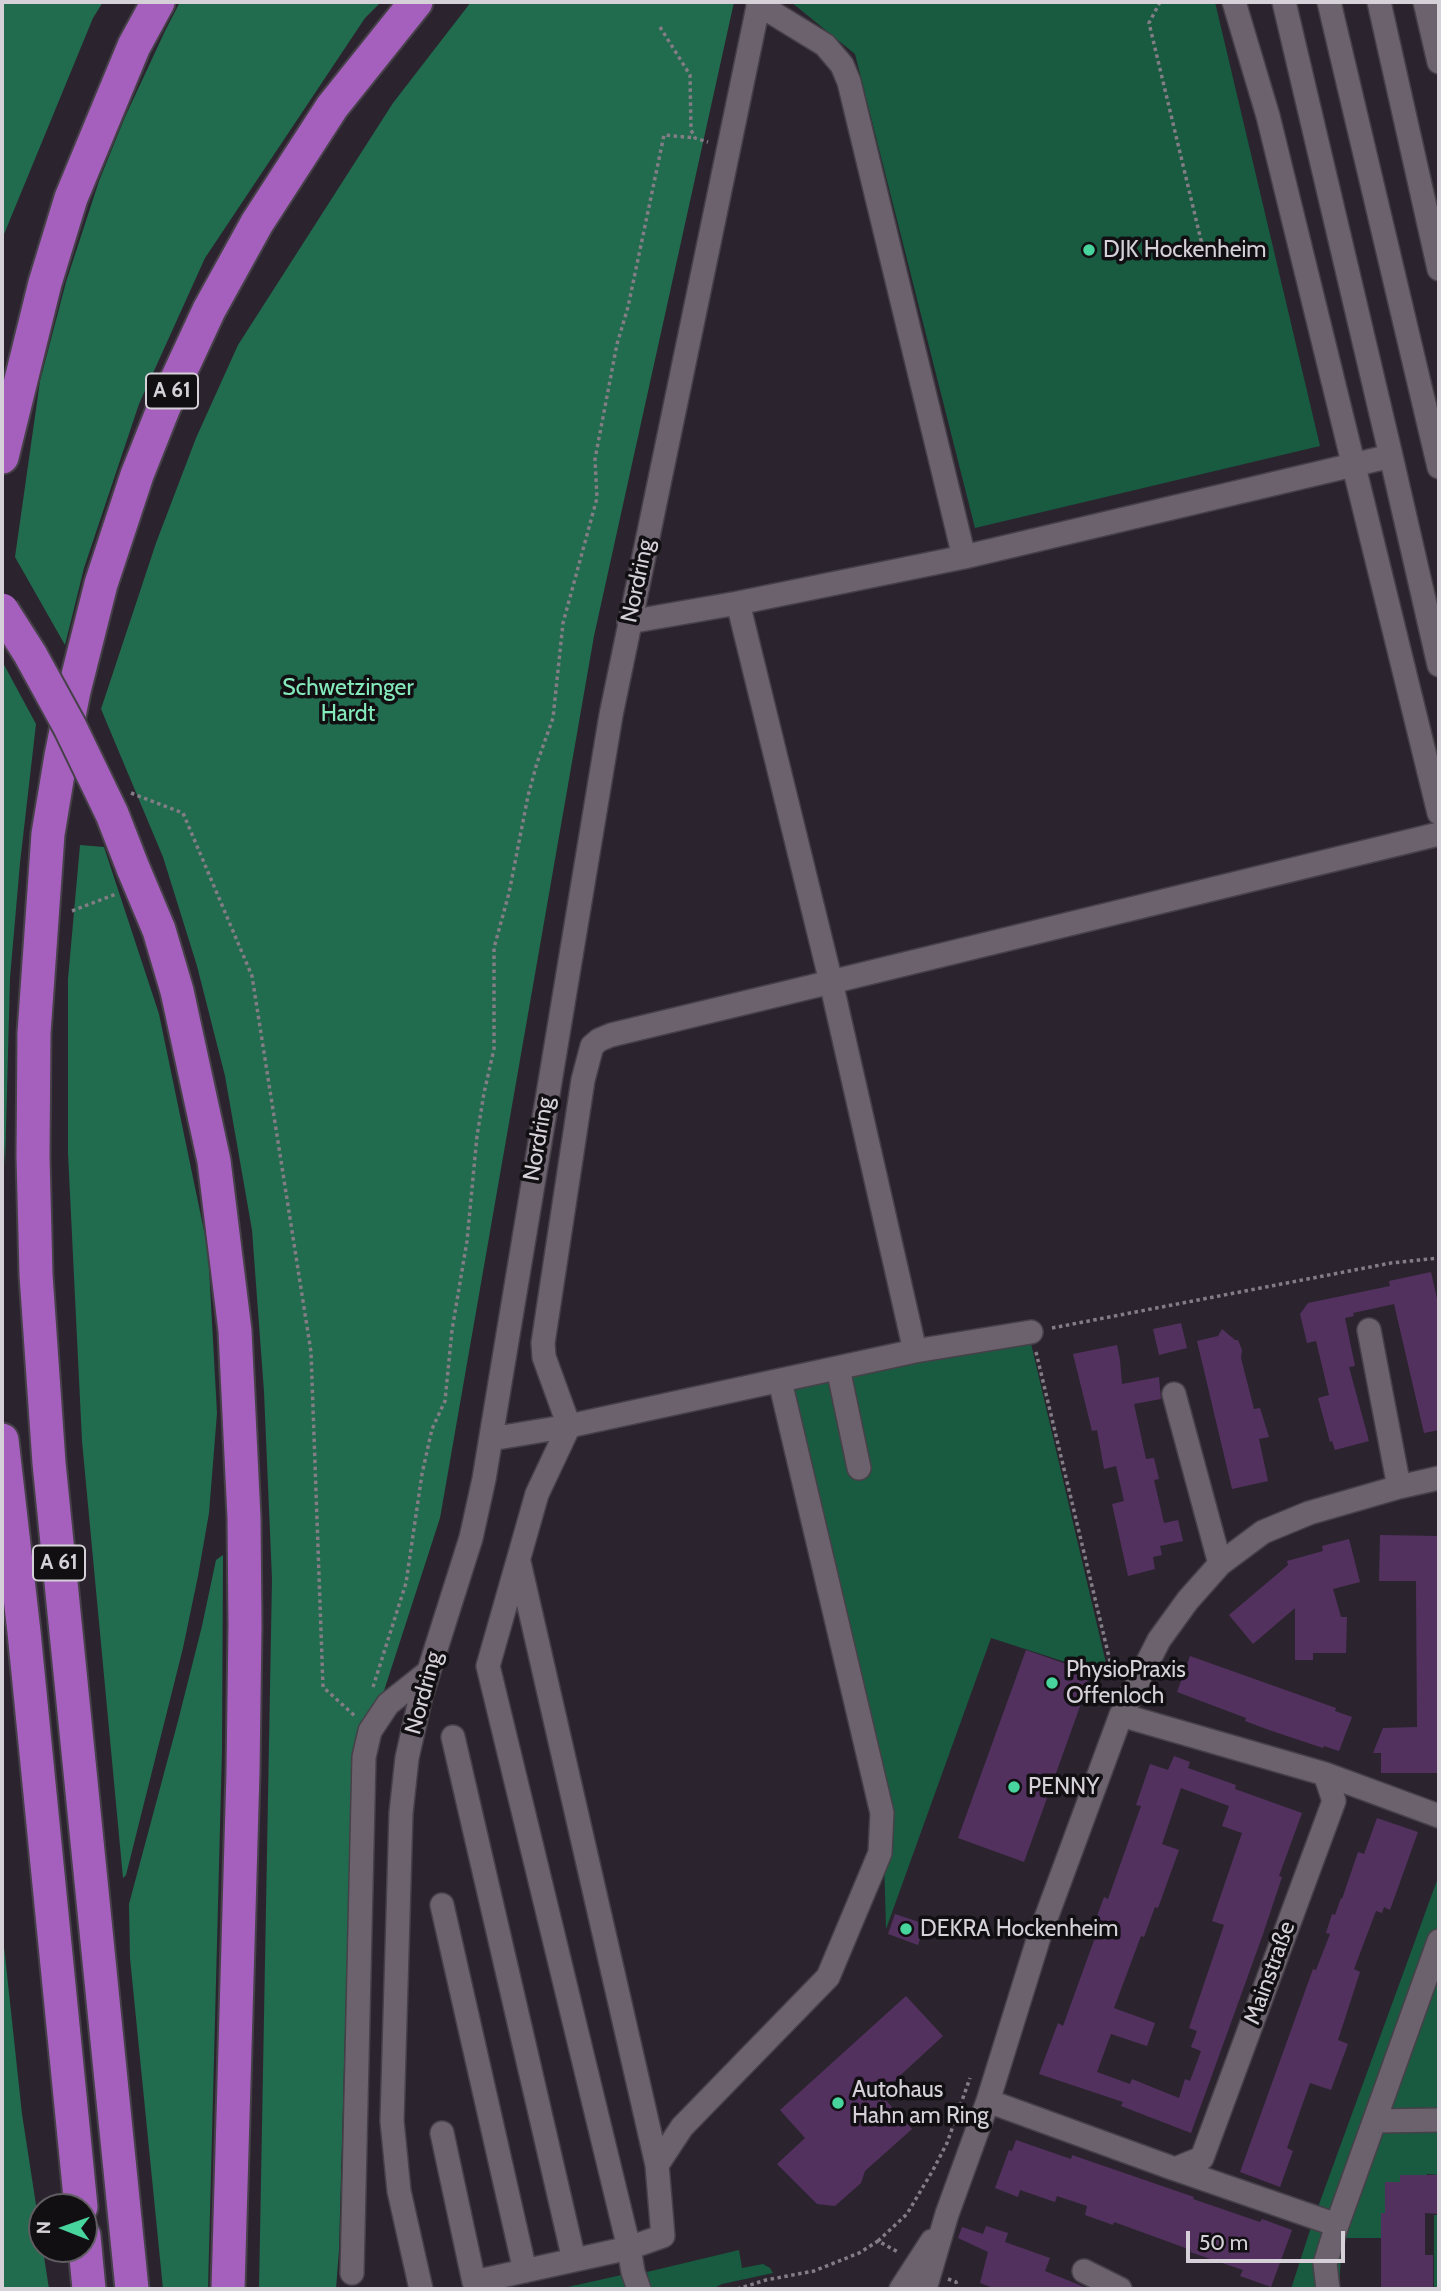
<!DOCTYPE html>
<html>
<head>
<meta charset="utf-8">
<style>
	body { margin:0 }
	#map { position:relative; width:1441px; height:2291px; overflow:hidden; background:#2b242e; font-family:Cabin,sans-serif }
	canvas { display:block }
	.frame { position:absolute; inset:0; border:4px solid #d6d1d8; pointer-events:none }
	.north { position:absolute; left:28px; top:2193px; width:70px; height:70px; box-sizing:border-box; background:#120f13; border:2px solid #605d62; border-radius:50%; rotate:271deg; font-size:19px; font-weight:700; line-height:28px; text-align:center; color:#d6d1d8 }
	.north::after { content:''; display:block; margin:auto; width:24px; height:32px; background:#48d49d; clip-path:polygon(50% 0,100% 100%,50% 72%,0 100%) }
	.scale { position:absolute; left:1186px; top:2231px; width:159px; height:32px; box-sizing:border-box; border:4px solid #d6d1d8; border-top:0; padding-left:9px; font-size:21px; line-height:24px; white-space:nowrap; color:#d6d1d8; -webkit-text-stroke:5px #120f13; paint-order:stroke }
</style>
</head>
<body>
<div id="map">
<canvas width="1441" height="2291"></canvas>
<div class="frame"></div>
<div class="north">N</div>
<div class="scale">50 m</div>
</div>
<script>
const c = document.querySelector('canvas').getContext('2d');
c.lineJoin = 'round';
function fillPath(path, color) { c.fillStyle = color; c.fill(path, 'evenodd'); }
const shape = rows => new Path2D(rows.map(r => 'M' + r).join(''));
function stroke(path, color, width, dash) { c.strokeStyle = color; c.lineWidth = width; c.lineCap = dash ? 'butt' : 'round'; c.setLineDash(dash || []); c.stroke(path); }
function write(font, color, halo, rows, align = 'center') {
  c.font = font + ' Cabin,sans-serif'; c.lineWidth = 7; c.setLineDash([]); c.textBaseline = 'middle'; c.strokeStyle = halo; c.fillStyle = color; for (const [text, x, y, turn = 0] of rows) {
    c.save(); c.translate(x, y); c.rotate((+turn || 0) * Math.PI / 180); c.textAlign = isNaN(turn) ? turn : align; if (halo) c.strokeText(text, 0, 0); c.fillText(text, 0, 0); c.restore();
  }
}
const green = shape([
	[791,2,1215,2,1320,446,975,528,855,54],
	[1029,1335,1109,1676,991,1638,886,1929,884,1857,784,1383],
	[1439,1875,1439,2175,1427,2174,1427,2182,1414,2175,1400,2175,1400,2182,1385,2182,1385,2213,1381,2213,1382,2238,1342,2238,1339,2289,1291,2289,1314,2218],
	[1434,2215,1439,2215,1439,2289,1434,2289],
	[739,2250,742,2268,763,2264,770,2268,773,2273,722,2284,712,2289,651,2289,647,2272],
	[626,2274,629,2289,559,2289]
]);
const forest = shape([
	[2,2,103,2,93,18,2,239],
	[180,2,381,2,365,18,205,258,139,404,84,568,65,645,15,557,40,381,66,282,99,181,125,117,165,31],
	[471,2,734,2,594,636,440,1518,382,1697,352,1775,339,2250,336,2289,259,2289,272,1579,264,1392,252,1230,225,1076,197,966,163,857,101,709,156,543,196,438,238,345,393,103],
	[2,661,36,724,20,863,10,978,5,1166,2,1096],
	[80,845,104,847,159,1014,208,1250,217,1413,209,1513,198,1576,183,1648,126,1875,123,1878,82,1441,68,1153,68,979],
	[223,1555,222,1750,208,2289,163,2289,130,1958,129,1904,178,1721,202,1626,216,1560],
	[2,1928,22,2114,49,2289,2,2289]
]);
const building = shape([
	[1431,1272,1439,1308,1439,1430,1424,1433,1394,1304,1353,1313,1354,1316,1345,1318,1355,1366,1349,1367,1369,1441,1335,1450,1332,1441,1330,1442,1318,1398,1329,1395,1316,1341,1307,1343,1300,1314,1308,1303,1390,1286,1389,1281],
	[1181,1323,1187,1348,1159,1355,1153,1329],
	[1222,1329,1235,1340,1238,1340,1242,1350,1241,1358,1254,1409,1260,1408,1269,1437,1259,1439,1268,1481,1232,1489,1197,1341,1218,1336],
	[1117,1345,1120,1360,1122,1384,1159,1377,1161,1399,1134,1404,1146,1459,1154,1458,1159,1479,1154,1480,1164,1523,1178,1520,1183,1541,1160,1546,1162,1555,1153,1557,1155,1569,1128,1576,1112,1504,1124,1501,1116,1466,1104,1469,1097,1430,1092,1431,1073,1354],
	[1380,1535,1439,1536,1439,1773,1381,1773,1381,1753,1373,1753,1383,1728,1417,1727,1416,1581,1379,1581],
	[1349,1539,1360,1582,1333,1589,1341,1617,1347,1617,1346,1653,1313,1653,1313,1660,1295,1660,1295,1608,1253,1644,1229,1615,1288,1565,1287,1561,1323,1551,1322,1546],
	[1026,1650,1092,1673,1024,1862,958,1838],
	[1190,1656,1336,1708,1335,1711,1352,1717,1339,1751,1324,1746,1323,1748,1269,1730,1245,1721,1246,1718,1177,1692],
	[1174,1756,1190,1762,1188,1768,1236,1785,1235,1789,1302,1813,1279,1876,1282,1877,1262,1937,1191,2133,1121,2106,1123,2102,1039,2074,1058,2023,1063,2026,1101,1921,1096,1919,1104,1897,1108,1899,1141,1806,1136,1805,1150,1764,1168,1770],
	[1181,1788,1229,1806,1222,1826,1242,1833,1212,1921,1224,1925,1189,2028,1197,2031,1191,2047,1201,2051,1190,2081,1185,2079,1179,2098,1132,2079,1130,2084,1097,2072,1111,2034,1147,2046,1155,2023,1114,2008,1141,1936,1144,1937,1155,1907,1158,1908,1179,1850,1162,1844],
	[1377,1818,1418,1832,1390,1910,1384,1907,1382,1913,1376,1911,1354,1969,1360,1972,1338,2040,1348,2044,1331,2090,1310,2083,1287,2148,1293,2151,1280,2187,1240,2172,1313,1969,1316,1970,1330,1934,1326,1933,1332,1914,1335,1915,1341,1898,1342,1899,1358,1852,1364,1854],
	[895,1914,925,1924,918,1945,888,1934],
	[906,1996,943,2036,880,2094,912,2129,865,2171,861,2183,835,2206,817,2204,777,2164,805,2138,780,2110],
	[1016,2140,1071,2159,1072,2155,1194,2197,1193,2199,1260,2222,1262,2219,1292,2230,1271,2287,1240,2276,1243,2270,1190,2252,1191,2250,1114,2222,1113,2225,1085,2215,1087,2206,1057,2196,1055,2202,1020,2190,1018,2197,995,2188,1009,2150,1012,2151],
	[1400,2175,1439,2175,1439,2214,1425,2213,1425,2255,1433,2255,1433,2289,1381,2289,1381,2213,1385,2213,1385,2182,1400,2182],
	[986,2226,1008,2233,1005,2242,1050,2258,1045,2271,1089,2289,996,2289,980,2283,988,2252,958,2238,962,2227,983,2234]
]);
const path = shape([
	[1160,2,1149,23,1205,257,1213,255],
	[660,27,690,75,691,130,695,138,708,142],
	[131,793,183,813,252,976,311,1352,323,1687,356,1717],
	[72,911,116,894],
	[1052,1328,1391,1263,1439,1258],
	[1036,1352,1114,1678],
	[373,1687,406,1583,422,1474,432,1429,445,1401,452,1330,467,1241,477,1136,484,1093,494,1049,494,948,509,893,528,796,537,763,553,718,563,623,597,498,595,459,617,344,628,307,664,135,695,138],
	[878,2241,907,2214,933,2170,947,2143,970,2078],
	[948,2279,956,2282,958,2289],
	[737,2289,766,2280,814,2271,859,2253,878,2241,898,2252]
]);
const minor = shape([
	[1234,2,1268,116,1439,813],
	[1284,2,1391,456],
	[1329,2,1439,467],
	[1379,2,1439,269],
	[1425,2,1439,62],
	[758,4,825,45,842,65,849,82,964,557],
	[738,603,831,982,1439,834],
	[629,622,738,603,964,557,1391,456,1439,665],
	[1369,1330,1399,1487],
	[915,1351,1031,1332],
	[838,1368,859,1468],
	[1174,1394,1220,1564],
	[491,1439,569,1426,544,1357,543,1343,583,1080,592,1046,599,1040,611,1035,831,982,915,1351,569,1426,537,1494,488,1666,629,2248,633,2272,639,2289],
	[453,1737,574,2260],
	[1325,1774,1439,1816],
	[442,1905,525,2271],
	[988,2101,1175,2169,1202,2158,1334,1801,1325,1774,1121,1715],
	[1376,2121,1439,2120],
	[442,2133,474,2282,629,2248,663,2236,657,2165,519,1562],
	[657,2165,682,2127,828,1977,880,1853,882,1813,780,1381],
	[1175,2169,1337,2225,1325,2264,1328,2289],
	[1337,2225,1439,1941],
	[1084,2271,1120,2289],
	[352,2273,364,1757,370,1731,388,1704,427,1673],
	[421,2289,399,2191,392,2121,401,1813,407,1758,421,1696,471,1538,484,1479,611,715,759,2],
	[901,2289,932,2241],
	[925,2289,947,2214,988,2101,1039,1937,1121,1715,1159,1640,1188,1600,1220,1564,1263,1532,1309,1513,1399,1487,1439,1478]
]);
const highway = shape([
	[2,457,45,283,71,198,134,46,158,2],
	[133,868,159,930,177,991,214,1161,235,1331,244,1518,245,1626,243,1772,228,2289],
	[2,1440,24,1632,81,2207],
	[84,2236,89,2289],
	[132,2289,49,1463,36,1275,33,1156,34,1033,48,834,61,756,74,691,101,584,137,475,164,407,209,310,257,223,332,107,416,2]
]);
const highwayBridge = shape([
	[2,610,30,654,70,727,112,814,133,868]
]);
const markers = [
	[1089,250,7,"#48d49d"],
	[1052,1683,7,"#48d49d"],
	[1014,1787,7,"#48d49d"],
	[906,1929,7,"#48d49d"],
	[838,2103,7,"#48d49d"]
];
const shields = [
	[172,391,52],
	[59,1563,52]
];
const shieldNames = [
	["A 61",172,391],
	["A 61",59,1563]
];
const poiNames = [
	["DJK Hockenheim",1103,250],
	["PhysioPraxis",1066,1670],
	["Offenloch",1066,1696],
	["PENNY",1028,1787],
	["DEKRA Hockenheim",920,1929],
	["Autohaus",852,2090],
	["Hahn am Ring",852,2116]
];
const streetNames = [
	["Nordring",638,581,-78],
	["Nordring",539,1139,-80],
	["Nordring",424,1693,-75],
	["Mainstraße",1270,1973,-70]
];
const parkNames = [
	["Schwetzinger",348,688],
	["Hardt",348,714]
];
fillPath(green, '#185b41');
fillPath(forest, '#216b4e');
fillPath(building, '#53315f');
stroke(minor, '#464048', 26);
stroke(highway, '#464048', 37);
stroke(path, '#837d86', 3.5, [3.5, 3.5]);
stroke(minor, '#6b626e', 23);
stroke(highway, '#a460bc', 33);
stroke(highwayBridge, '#464048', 37, []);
stroke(highwayBridge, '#a460bc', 33);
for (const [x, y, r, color] of markers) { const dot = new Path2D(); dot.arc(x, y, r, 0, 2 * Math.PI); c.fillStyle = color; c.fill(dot); stroke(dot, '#120f13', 2.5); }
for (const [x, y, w] of shields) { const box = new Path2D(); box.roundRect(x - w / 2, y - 17.5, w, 35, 5); c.fillStyle = '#120f13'; c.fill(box); stroke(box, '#d6d1d8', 2); }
write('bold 21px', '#d6d1d8', null, shieldNames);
write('23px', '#d6d1d8', '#120f13', poiNames, 'left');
write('23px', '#d6d1d8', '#120f13', streetNames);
write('23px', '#84eabc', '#120f13', parkNames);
</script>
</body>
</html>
